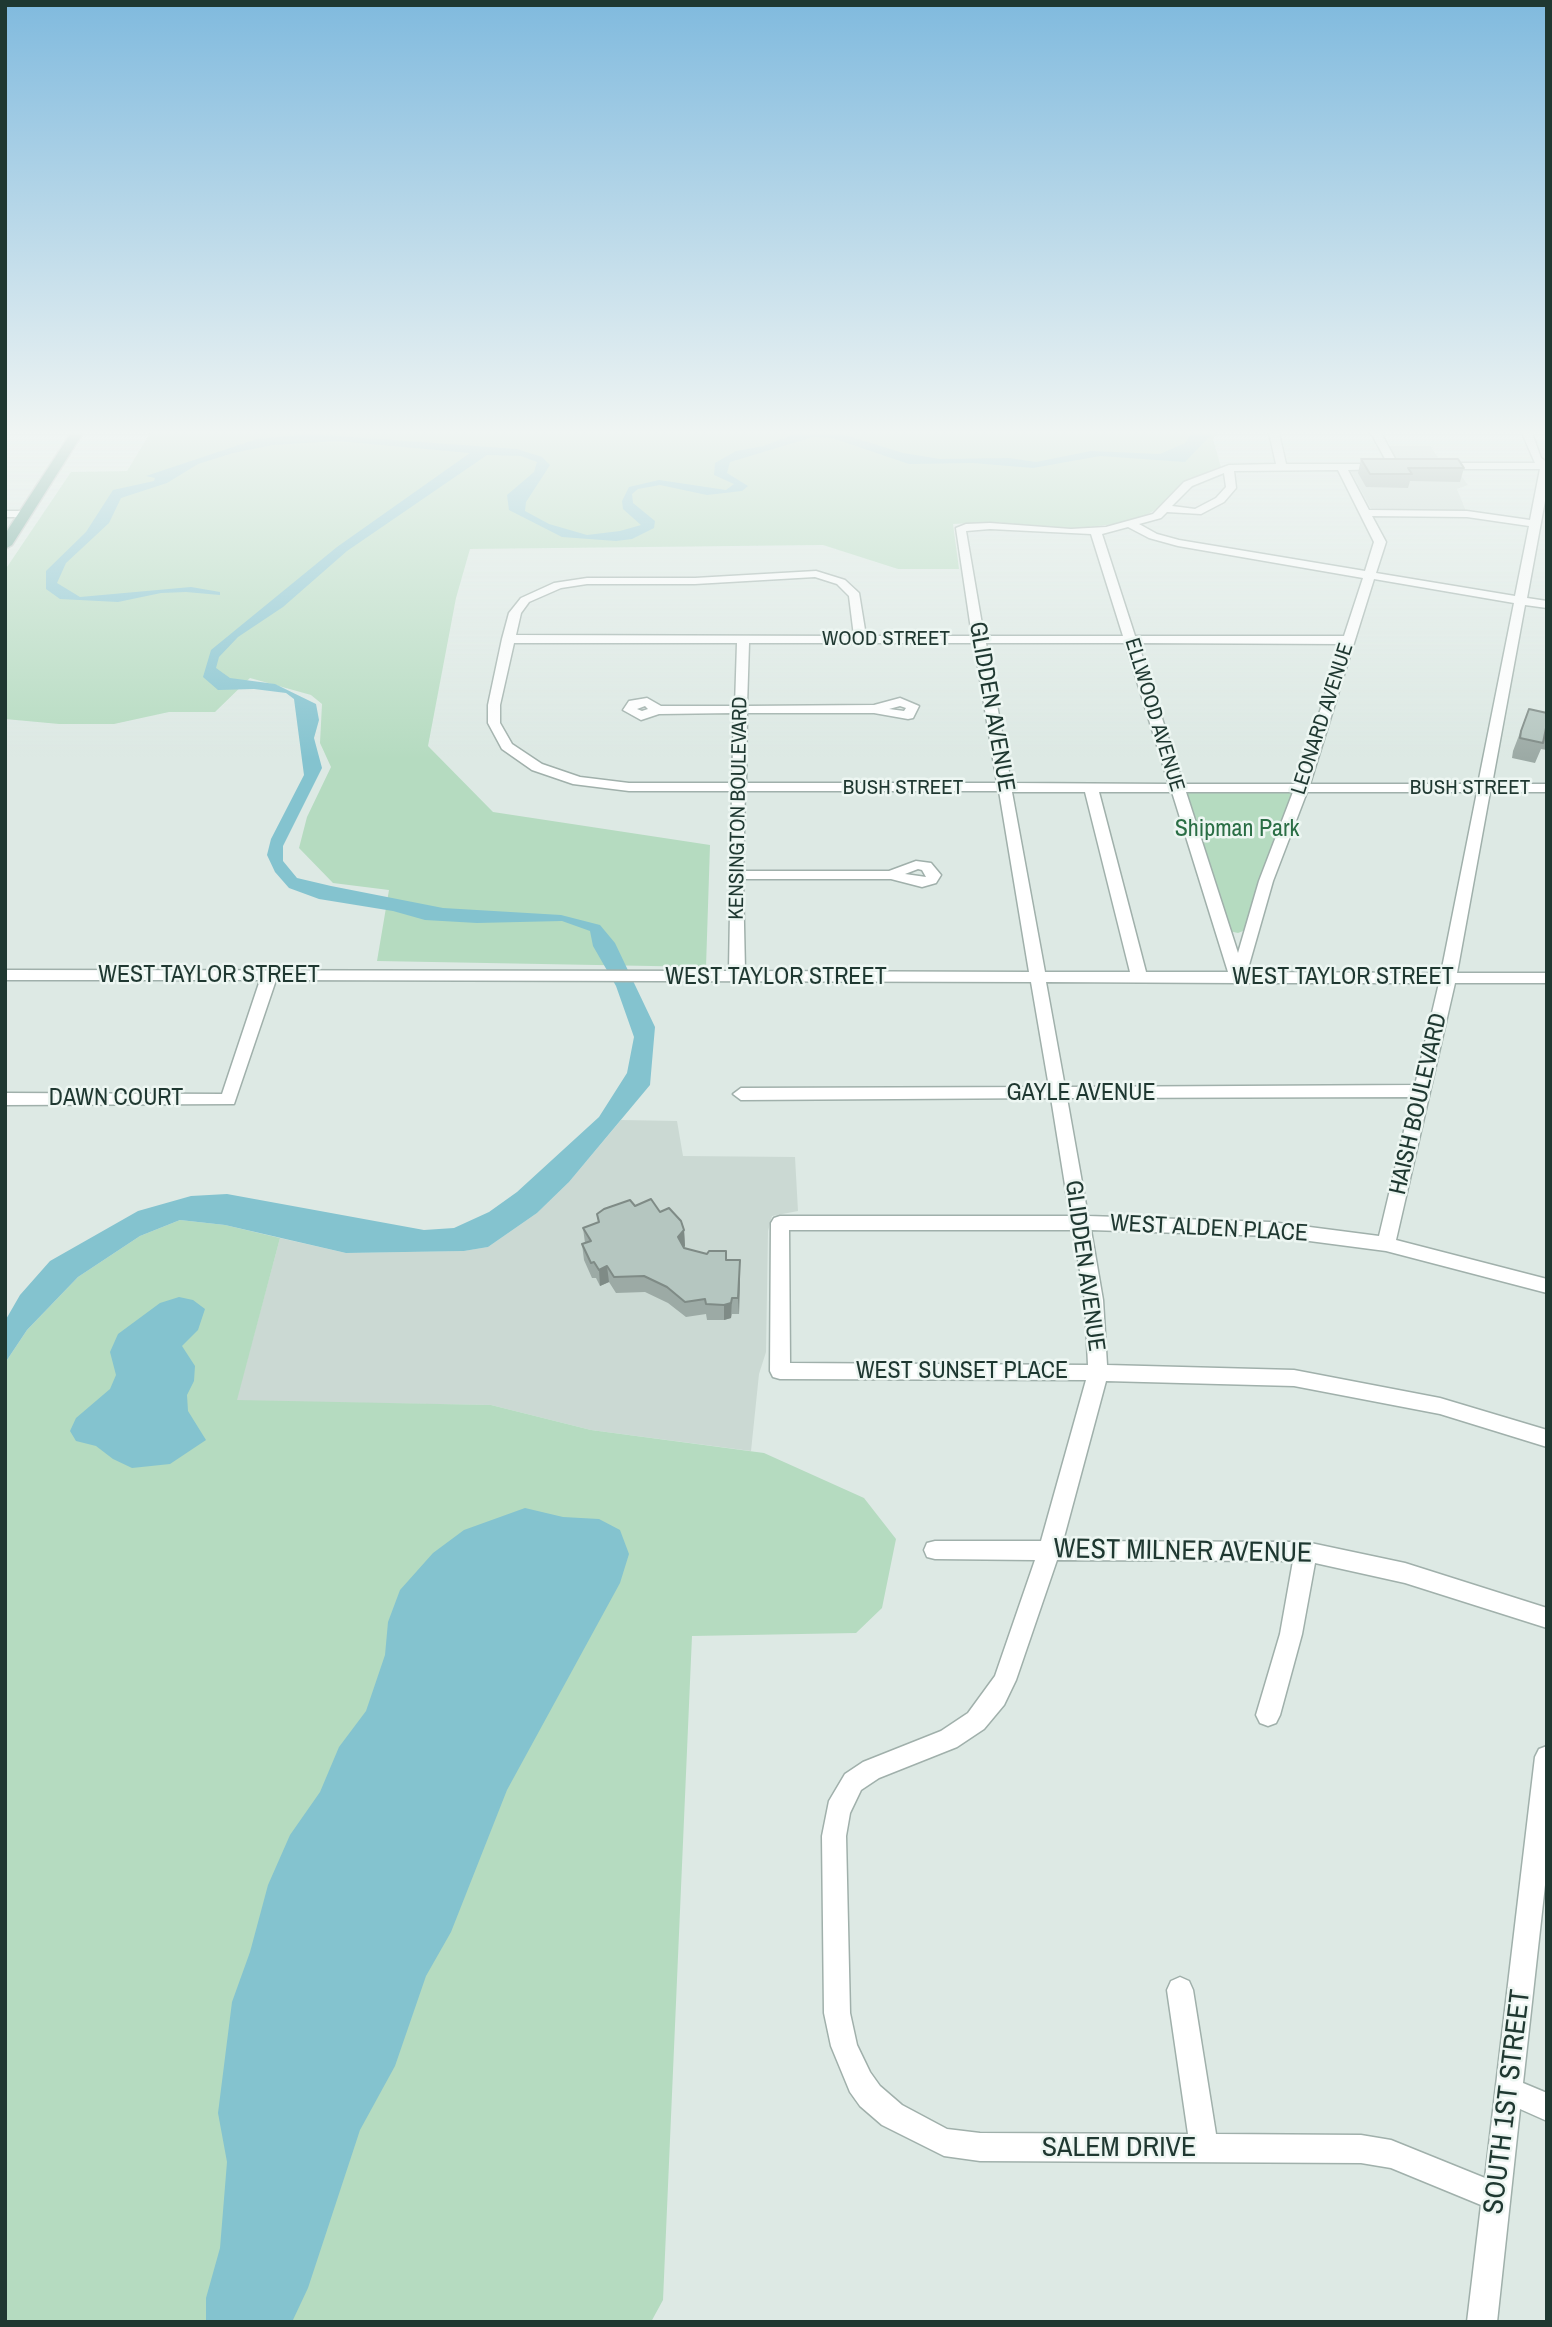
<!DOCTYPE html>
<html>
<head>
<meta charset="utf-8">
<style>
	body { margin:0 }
	#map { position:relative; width:1552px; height:2327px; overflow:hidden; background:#dde9e4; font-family:"Archivo Narrow",sans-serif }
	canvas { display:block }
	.frame { position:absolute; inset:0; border:7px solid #1f3831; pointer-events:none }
</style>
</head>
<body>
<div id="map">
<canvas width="1552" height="2327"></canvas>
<div class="frame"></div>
</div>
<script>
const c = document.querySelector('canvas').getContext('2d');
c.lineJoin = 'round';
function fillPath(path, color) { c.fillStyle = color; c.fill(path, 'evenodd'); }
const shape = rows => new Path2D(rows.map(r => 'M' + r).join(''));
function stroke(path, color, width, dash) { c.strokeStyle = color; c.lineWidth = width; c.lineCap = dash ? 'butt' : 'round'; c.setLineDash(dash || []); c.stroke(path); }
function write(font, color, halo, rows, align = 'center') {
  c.font = font + ' "Archivo Narrow",sans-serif'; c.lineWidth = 5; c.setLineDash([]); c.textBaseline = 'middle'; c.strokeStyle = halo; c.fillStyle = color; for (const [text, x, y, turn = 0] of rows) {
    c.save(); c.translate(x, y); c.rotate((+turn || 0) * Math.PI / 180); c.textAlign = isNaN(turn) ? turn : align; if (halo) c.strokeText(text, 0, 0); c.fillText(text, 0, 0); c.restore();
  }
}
const built = shape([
	[1388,446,1431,446,1441,463,1452,463,1468,485,1457,489,1468,516,1375,516,1346,463,1397,463],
	[621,1120,677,1121,683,1156,795,1157,798,1211,772,1216,768,1231,766,1352,759,1374,751,1451,591,1430,491,1405,236,1401,280,1238,346,1253,464,1251,488,1247,537,1213,569,1182]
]);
const green = shape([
	[150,433,1217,433,1213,439,1221,467,1187,481,1162,506,1134,522,1071,529,993,522,953,524,959,569,898,569,823,545,470,549,456,598,428,746,493,812,710,845,706,967,377,961,389,890,333,883,299,848,307,817,331,767,320,743,322,704,311,695,250,678,215,712,169,712,114,724,59,724,5,719,5,570,71,472,127,471],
	[1293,790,1248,929,1238,933,1229,931,1184,791],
	[180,1220,225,1225,280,1238,237,1400,491,1405,591,1430,764,1453,864,1498,896,1539,882,1608,856,1633,692,1636,663,2300,651,2322,5,2322,5,1363,27,1330,78,1277,140,1236]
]);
const water = shape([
	[797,433,842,434,903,453,940,459,1009,458,1036,462,1091,451,1160,454,1185,443,1191,433,1213,433,1185,462,1100,456,1033,468,973,463,909,464,832,438,813,437,730,462,727,473,748,486,742,491,707,495,660,485,638,489,632,494,633,503,655,521,654,528,632,539,616,541,562,537,509,510,507,495,534,472,537,462,521,456,487,455,347,551,283,607,238,637,219,657,216,668,230,678,275,684,316,704,319,720,314,738,322,768,283,846,283,861,297,878,331,886,443,908,561,915,600,925,615,943,655,1027,650,1085,569,1182,537,1213,488,1247,464,1251,346,1253,225,1225,180,1220,140,1236,78,1277,27,1330,5,1363,5,1321,20,1295,50,1261,138,1211,191,1196,227,1194,424,1230,454,1228,489,1212,517,1192,599,1117,627,1073,634,1037,616,986,593,946,590,931,562,921,477,923,425,920,393,911,319,899,289,888,275,872,267,855,271,839,304,775,294,699,286,693,254,689,218,690,203,677,211,650,337,547,470,453,337,441,273,445,233,453,198,464,167,483,121,498,109,523,66,563,57,583,80,597,191,587,220,592,220,595,186,592,161,593,118,602,60,599,46,589,46,571,86,532,113,490,154,481,155,478,146,476,257,439,310,434,517,449,542,457,550,465,526,502,525,511,549,524,587,535,620,531,641,525,623,509,622,501,629,487,659,480,726,490,734,484,714,475,715,463,736,451,764,446],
	[179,1297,193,1300,205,1309,198,1330,182,1346,195,1366,194,1381,187,1395,188,1411,206,1440,170,1464,132,1468,113,1459,96,1446,76,1441,70,1431,76,1418,110,1389,116,1375,110,1352,118,1334,160,1303],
	[525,1508,563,1517,599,1519,620,1530,629,1554,620,1583,507,1790,451,1932,426,1976,395,2066,360,2130,308,2288,292,2322,206,2322,206,2298,220,2248,227,2162,218,2113,232,2002,250,1952,268,1885,290,1835,320,1792,339,1747,366,1711,385,1655,388,1622,400,1590,433,1553,464,1530]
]);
const minor = shape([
	[1269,433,1279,433,1286,464,1386,464,1387,466,1382,469,1348,470,1369,510,1467,511,1530,520,1540,469,1442,469,1437,466,1442,463,1535,463,1522,433,1532,433,1541,458,1547,462,1547,490,1527,598,1547,601,1547,608,1525,605,1492,784,1547,784,1547,792,1490,792,1457,973,1547,973,1547,983,1455,983,1396,1240,1547,1279,1547,1293,1386,1251,1271,1236,1091,1230,1103,1300,1107,1365,1294,1370,1440,1398,1547,1430,1547,1447,1440,1414,1294,1386,1106,1381,1063,1541,1306,1542,1405,1563,1547,1608,1547,1628,1405,1583,1315,1563,1302,1634,1280,1715,1276,1723,1268,1726,1260,1723,1256,1715,1280,1634,1293,1561,1057,1560,1016,1680,1004,1705,984,1729,957,1747,879,1778,861,1790,850,1813,846,1836,850,2013,857,2045,870,2072,880,2086,902,2105,947,2129,980,2133,1188,2134,1167,1990,1171,1981,1180,1977,1189,1981,1193,1990,1216,2134,1361,2135,1391,2140,1485,2178,1535,1757,1539,1749,1547,1746,1547,1867,1523,2083,1547,2093,1547,2121,1520,2109,1497,2322,1467,2322,1481,2205,1391,2168,1361,2163,980,2161,944,2156,882,2125,860,2106,850,2092,831,2046,824,2013,822,1836,829,1801,845,1774,863,1762,941,1731,968,1713,995,1676,1035,1560,935,1559,927,1557,924,1550,927,1543,935,1541,1041,1541,1086,1380,780,1379,773,1377,770,1371,771,1223,774,1218,780,1216,1070,1216,1051,1098,741,1100,733,1094,741,1088,1049,1087,1031,982,276,980,234,1104,5,1105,5,1093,222,1094,260,980,5,980,5,970,729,971,732,791,629,791,573,784,532,770,502,749,488,723,488,705,502,639,509,613,521,598,554,583,587,578,695,578,816,571,845,580,859,593,866,636,972,636,956,528,966,524,990,523,1071,529,1106,527,1153,514,1184,482,1229,465,1276,464,1269,433],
	[1338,470,1374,542,1365,571,1179,540,1157,534,1139,524,1161,518,1167,512,1201,514,1224,502,1236,488,1234,471,1338,470],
	[1224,473,1226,487,1216,498,1195,509,1172,506,1192,486,1224,473],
	[1372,516,1467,517,1529,526,1515,596,1376,573,1386,542,1372,516],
	[1128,527,1149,538,1178,546,1363,578,1344,636,1135,636,1102,534,1128,527],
	[990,529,1091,534,1123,636,984,636,966,531,990,529],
	[815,577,837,584,849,596,854,636,516,635,521,613,529,602,561,588,587,584,695,584,815,577],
	[1374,579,1514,603,1478,784,1310,784,1374,579],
	[514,643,737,643,735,706,661,706,647,698,629,701,623,710,641,720,659,714,734,713,732,783,629,783,580,777,542,764,512,744,500,723,500,705,514,643],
	[749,643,974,643,997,783,746,783,747,713,874,713,908,719,913,718,919,706,900,698,874,705,747,706,749,643],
	[986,643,1125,643,1169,784,1011,783,986,643],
	[1138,643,1342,644,1296,784,1183,784,1138,643],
	[645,706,648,709,642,711,637,709,645,706],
	[900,706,906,708,904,711,889,709,900,706],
	[745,791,999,791,1029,972,745,971,743,879,891,879,922,887,936,883,941,875,931,863,916,861,889,871,743,871,745,791],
	[1012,792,1085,792,1130,972,1045,972,1012,792],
	[1099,792,1172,792,1228,972,1146,972,1099,792],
	[1186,792,1293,792,1259,881,1238,953,1186,792],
	[1307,792,1477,792,1441,973,1247,972,1273,881,1307,792],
	[918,869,922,870,926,877,905,874,918,869],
	[1046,982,1238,983,1439,983,1415,1085,1065,1087,1046,982],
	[1412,1097,1379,1236,1271,1222,1088,1216,1067,1098,1412,1097],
	[789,1230,1073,1230,1085,1300,1088,1365,790,1363,789,1230],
	[1371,433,1381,433,1399,466,1398,468,1390,468,1371,433],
	[5,511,24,511,29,514,24,517,5,517,5,511]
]);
const major = shape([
	[71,433,83,433,12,545,5,549,5,534,71,433]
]);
const wall = shape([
	[1361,459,1464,468,1460,482,1410,481,1408,488,1366,487,1358,473],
	[1529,709,1547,713,1547,750,1541,749,1535,763,1512,758,1513,751],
	[635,1206,660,1212,684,1230,685,1246,684,1248,726,1260,740,1260,739,1314,732,1314,731,1318,724,1320,707,1320,706,1314,686,1317,668,1303,645,1292,616,1293,609,1282,600,1286,596,1278,592,1278,584,1260,582,1244,585,1243,583,1228,598,1222,597,1214]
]);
const shadedWall = shape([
	[684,1230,685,1246,679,1253,678,1237],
	[740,1260,740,1276,739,1314,738,1298],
	[607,1266,609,1282,600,1286,599,1270],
	[732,1298,731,1318,724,1320,724,1305]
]);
const building = shape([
	[1361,459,1458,459,1464,468,1408,468,1412,474,1370,474,1361,459],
	[1529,709,1547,713,1547,728,1546,728,1543,743,1520,738,1521,731,1529,709],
	[651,1199,660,1212,669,1208,681,1221,684,1230,678,1237,684,1248,707,1254,709,1251,726,1251,726,1260,740,1260,738,1298,732,1298,731,1303,724,1305,706,1304,705,1299,685,1302,667,1287,644,1276,614,1277,607,1266,599,1270,594,1262,591,1263,582,1244,591,1241,583,1228,599,1222,597,1214,604,1209,630,1200,635,1206,651,1199]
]);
const farStreetnames = [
	["WOOD STREET",886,639],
	["ELLWOOD AVENUE",1154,715,73],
	["LEONARD AVENUE",1323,719,-72],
	["BUSH STREET",903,788],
	["BUSH STREET",1470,788],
	["KENSINGTON BOULEVARD",739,808,-89]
];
const streetNames = [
	["GLIDDEN AVENUE",991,707,80],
	["WEST TAYLOR STREET",209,976],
	["WEST TAYLOR STREET",776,978],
	["WEST TAYLOR STREET",1343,978],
	["GAYLE AVENUE",1081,1094],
	["DAWN COURT",116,1099],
	["HAISH BOULEVARD",1419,1104,-77],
	["WEST ALDEN PLACE",1209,1229,3],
	["GLIDDEN AVENUE",1084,1266,82],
	["WEST SUNSET PLACE",962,1372]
];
const parkNames = [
	["Shipman Park",1237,830]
];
const nearStreetnames = [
	["WEST MILNER AVENUE",1183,1552,1],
	["SOUTH 1ST STREET",1508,2102,-83],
	["SALEM DRIVE",1119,2148]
];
fillPath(built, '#cbd9d3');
fillPath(green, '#b5dbc0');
fillPath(water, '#84c3cf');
stroke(minor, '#a0b0ab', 3);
stroke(major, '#bcc3c1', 3);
fillPath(minor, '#fff');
fillPath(major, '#619f8f');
fillPath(wall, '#9caaa5');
fillPath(shadedWall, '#7f8b86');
fillPath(building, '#b5c6c0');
stroke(building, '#7f8b86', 2);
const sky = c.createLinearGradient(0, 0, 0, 759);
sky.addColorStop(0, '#80bade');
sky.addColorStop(0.57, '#f0f5f3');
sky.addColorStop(1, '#f0f5f300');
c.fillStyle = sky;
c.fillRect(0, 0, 1552, 759);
write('21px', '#1f3831', '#edf6f2', farStreetnames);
write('24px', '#1f3831', '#edf6f2', streetNames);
write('24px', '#2a6e45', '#edf6f2', parkNames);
write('28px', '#1f3831', '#edf6f2', nearStreetnames);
</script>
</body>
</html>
